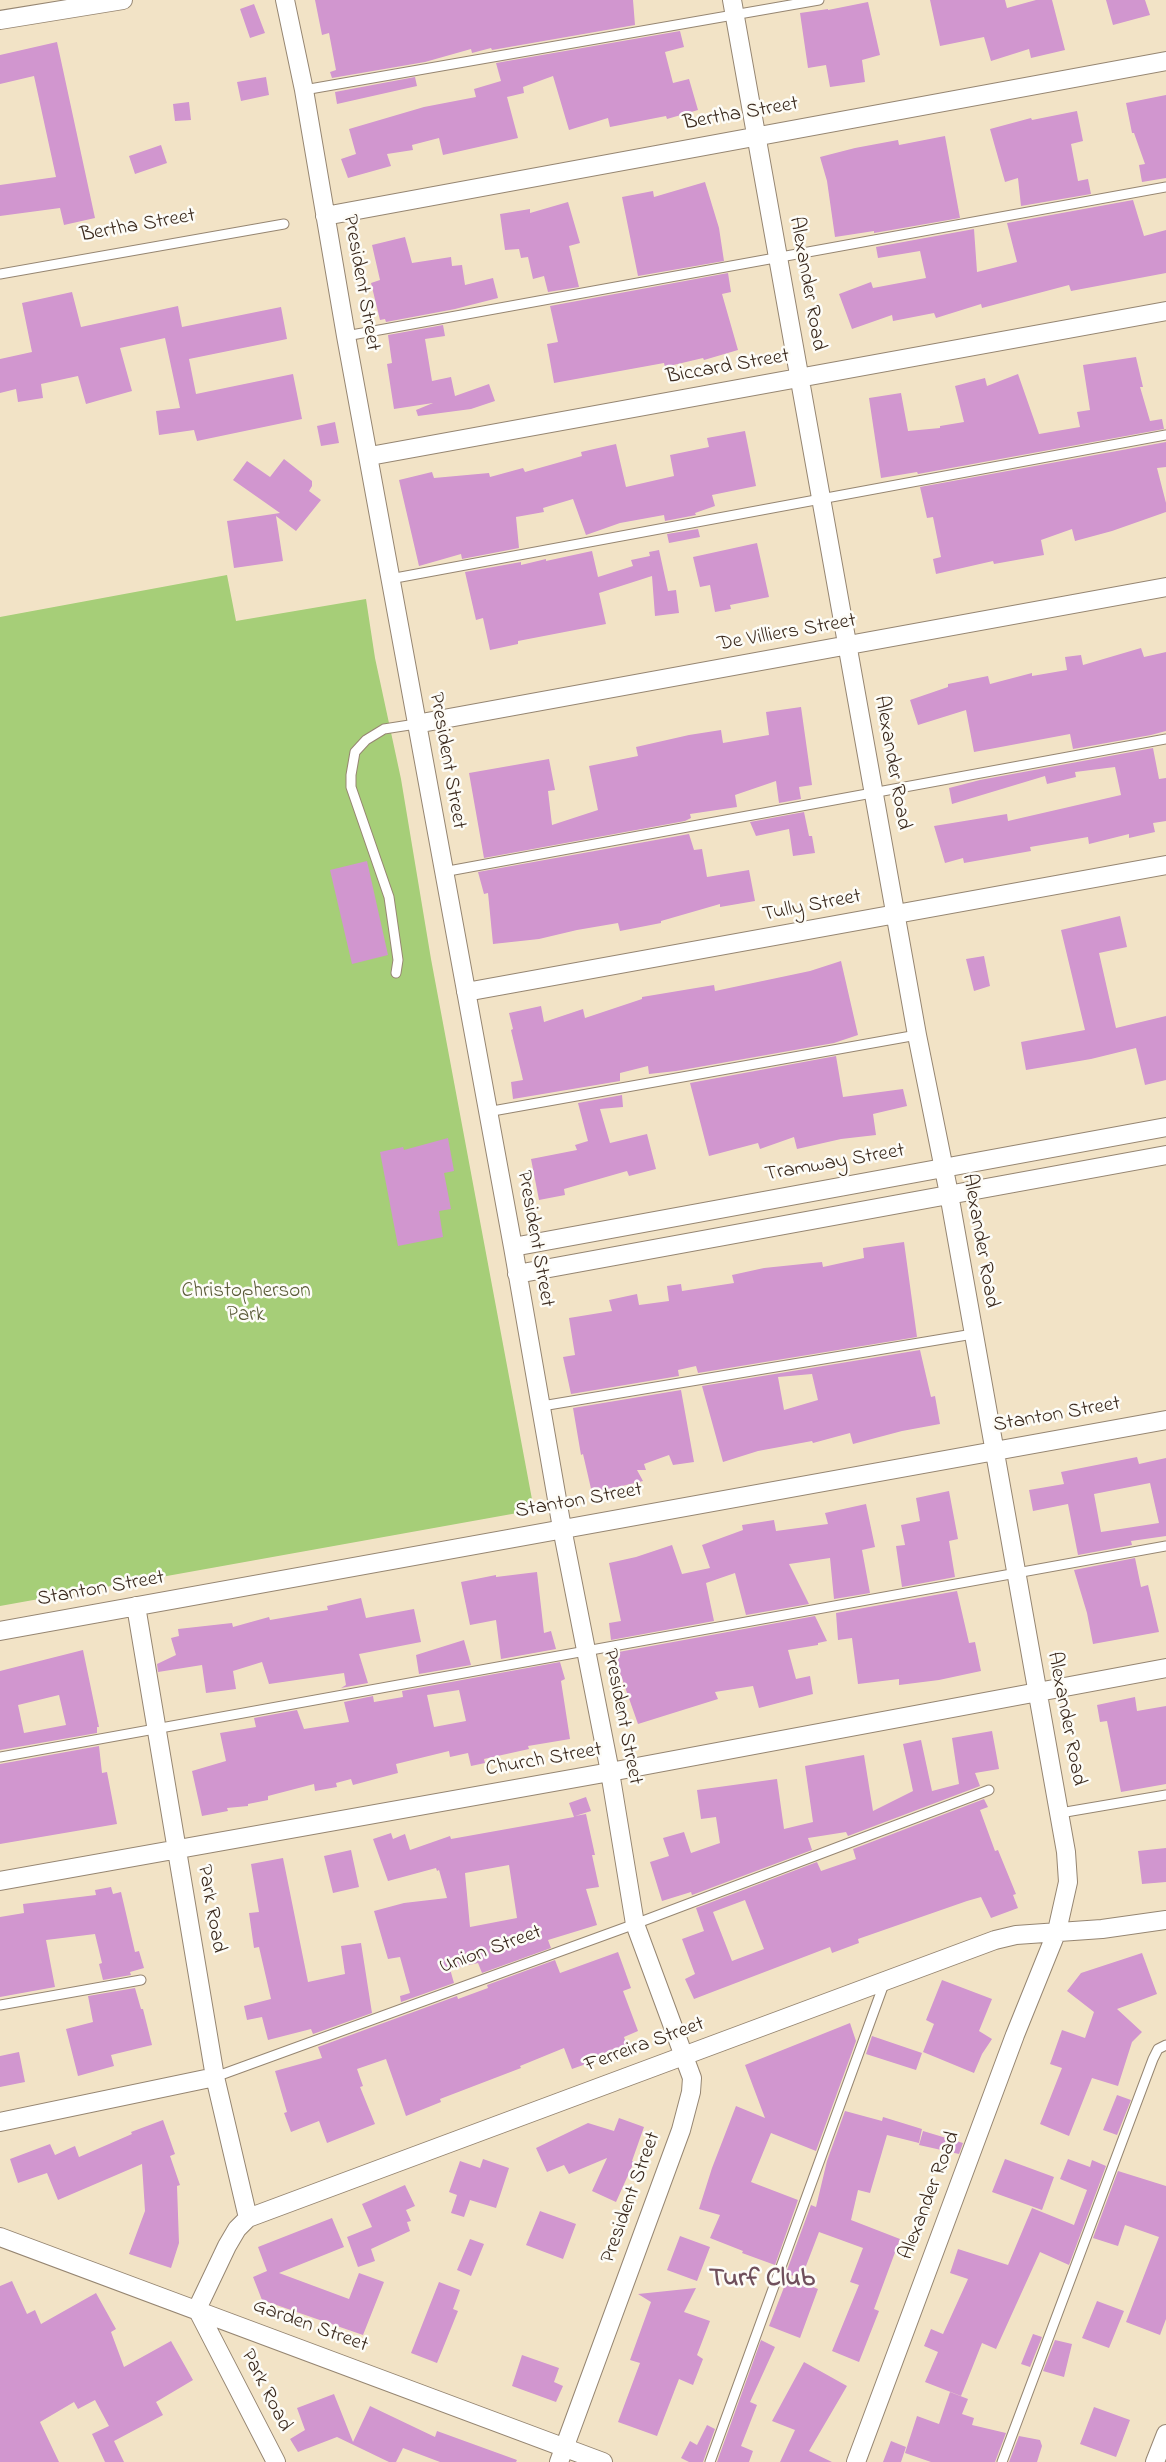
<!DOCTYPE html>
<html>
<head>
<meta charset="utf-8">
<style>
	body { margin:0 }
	canvas { display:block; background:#f2e3c6 }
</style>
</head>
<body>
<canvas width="1166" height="2462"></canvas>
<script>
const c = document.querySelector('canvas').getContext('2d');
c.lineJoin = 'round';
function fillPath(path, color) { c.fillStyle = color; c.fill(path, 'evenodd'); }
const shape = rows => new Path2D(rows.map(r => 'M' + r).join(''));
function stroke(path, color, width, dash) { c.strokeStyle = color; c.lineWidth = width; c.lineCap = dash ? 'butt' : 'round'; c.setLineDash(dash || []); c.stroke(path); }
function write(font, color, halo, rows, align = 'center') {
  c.font = font + ' "Indie Flower",sans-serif'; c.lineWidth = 5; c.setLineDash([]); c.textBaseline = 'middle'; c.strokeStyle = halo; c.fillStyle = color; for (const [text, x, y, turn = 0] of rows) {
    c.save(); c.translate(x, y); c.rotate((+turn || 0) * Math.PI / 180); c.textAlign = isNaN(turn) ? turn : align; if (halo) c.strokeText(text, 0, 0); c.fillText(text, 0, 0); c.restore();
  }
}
const green = shape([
	[227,575,236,621,366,599,375,658,401,779,431,959,534,1510,0,1606,0,617]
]);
const building = shape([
	[315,0,633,0,635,25,492,50,491,48,472,53,471,49,425,62,332,78,330,72,336,70,329,33,322,35],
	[930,0,1005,0,1007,8,1036,0,1052,0,1065,50,1031,58,1029,49,991,61,984,37,940,46],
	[1106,0,1145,0,1150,15,1113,25],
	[868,2,880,55,862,60,865,82,830,87,826,65,808,68,800,13,828,9,828,10],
	[254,4,265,33,250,38,240,9],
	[680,31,684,47,665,52,673,83,689,79,698,110,667,119,666,116,610,127,608,118,569,130,553,76,523,87,524,93,507,97,518,138,443,155,439,138,412,145,413,150,387,154,391,166,348,178,341,159,356,154,349,129,424,107,476,97,474,89,501,81,496,63],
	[57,42,95,218,64,225,60,208,0,216,0,185,56,177,34,76,0,84,0,55],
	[266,77,269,95,241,101,237,82],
	[415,77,417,86,337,104,335,92],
	[1166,95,1166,178,1142,182,1139,165,1145,164,1134,133,1132,133,1126,103],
	[189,102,191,120,175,121,173,104],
	[1077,111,1083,141,1071,144,1078,181,1088,179,1091,194,1021,206,1018,178,1005,182,990,129,1031,118,1032,120],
	[945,136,960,218,874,233,874,231,835,237,827,181,820,157,855,148,898,140,899,145],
	[161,145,167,163,135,174,129,156],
	[705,182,719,228,724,261,638,276,622,197,653,191,654,197],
	[1133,200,1144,236,1166,230,1166,273,1071,291,1069,285,982,308,981,304,936,318,934,313,893,321,892,315,852,329,839,294,871,282,873,288,926,278,920,251,878,258,876,247,974,229,977,272,1017,262,1007,223],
	[568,202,580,243,569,246,579,287,548,292,544,276,533,279,528,257,521,258,519,249,505,250,500,214,530,209,530,213],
	[405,237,412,263,451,257,452,266,462,265,465,285,493,278,498,298,455,309,386,322,385,319,380,320,371,283,380,280,372,245],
	[728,273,731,292,722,294,738,350,704,360,703,358,665,367,664,363,554,383,547,344,558,342,550,306],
	[72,292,81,327,178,306,182,327,281,307,287,339,189,359,196,394,293,374,302,419,197,441,194,430,159,435,156,411,180,408,165,338,120,348,132,391,86,404,78,376,41,384,43,398,18,402,16,389,0,393,0,359,32,352,22,303],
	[443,325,445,336,425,339,432,381,451,377,455,396,489,384,495,401,471,409,418,416,416,410,433,403,394,409,387,364,392,363,388,335],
	[1136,357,1143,387,1140,387,1150,421,1162,419,1164,429,918,474,917,472,881,478,869,398,901,393,908,431,940,428,940,426,964,422,955,386,985,378,987,386,1018,374,1039,434,1080,427,1077,412,1090,410,1083,365],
	[335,422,339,443,321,446,317,426],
	[745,431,756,486,712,495,715,506,695,513,696,515,665,521,664,515,620,523,586,535,573,499,543,508,544,512,516,517,519,548,462,559,461,554,419,566,399,480,432,472,434,478,489,473,490,477,523,468,525,472,582,456,581,452,616,444,626,487,674,476,670,455,709,447,707,438],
	[1166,442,1166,467,1157,468,1166,503,1166,512,1112,531,1075,541,1072,529,1041,540,1044,555,994,564,993,561,936,574,933,559,941,557,933,517,927,518,920,487],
	[284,459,312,481,312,486,309,491,321,500,296,531,276,516,283,561,234,568,227,521,280,513,233,480,247,461,270,477],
	[698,529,700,537,669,543,667,534],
	[757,543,769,597,730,605,731,609,715,612,710,585,700,587,693,557],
	[659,550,668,591,676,590,679,613,655,616,652,576,599,593,606,624,518,641,518,644,490,650,483,618,476,620,465,572,521,562,521,565,546,559,546,561,592,551,598,577,633,566,631,560,650,556,649,552],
	[1141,648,1144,657,1166,652,1166,731,1151,735,1073,749,1070,734,974,752,966,710,918,725,910,700,948,687,948,684,988,676,990,684,1032,673,1032,676,1067,670,1065,657,1081,655,1083,665],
	[801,707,812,785,799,787,801,799,779,803,776,781,735,795,737,807,690,814,691,818,685,821,484,858,469,773,549,759,555,790,548,791,552,825,598,810,589,766,638,756,636,747,689,735,721,730,723,743,769,735,766,712],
	[1153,748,1159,779,1166,778,1166,821,1153,823,1155,832,1129,838,1129,834,1089,844,1088,837,1030,847,1031,851,964,863,963,858,945,863,934,826,1007,814,1008,821,1121,795,1115,767,1075,772,1076,777,1047,784,1045,776,952,804,949,788,980,780],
	[804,812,809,836,812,836,815,853,793,856,789,829,756,836,750,822],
	[689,834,694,850,702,849,707,877,749,870,755,901,720,907,720,904,661,921,661,923,620,931,618,923,577,930,539,939,493,944,488,893,484,894,478,872],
	[367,861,388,955,352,964,330,870],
	[1120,916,1127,947,1099,953,1116,1028,1166,1016,1166,1080,1145,1085,1136,1048,1091,1059,1026,1070,1021,1042,1085,1030,1061,930],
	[984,956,990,986,974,991,966,959],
	[841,961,858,1035,834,1043,676,1071,649,1074,648,1066,620,1073,620,1081,513,1099,511,1082,523,1080,511,1030,513,1029,509,1013,541,1006,544,1022,583,1009,585,1018,642,999,642,997,714,985,715,991,810,971],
	[836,1056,843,1097,903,1089,907,1106,873,1114,876,1135,841,1139,797,1149,794,1137,760,1149,758,1143,709,1156,690,1083],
	[622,1095,623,1107,600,1109,610,1143,647,1134,656,1169,629,1176,627,1171,564,1189,565,1195,539,1200,531,1159,577,1150,575,1145,588,1141,578,1103],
	[448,1138,454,1171,444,1173,451,1209,439,1211,443,1237,398,1246,380,1152,403,1147,404,1150],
	[904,1242,917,1337,698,1373,696,1366,678,1370,679,1376,571,1394,563,1357,575,1355,569,1318,612,1311,609,1300,637,1294,639,1305,669,1301,667,1286,681,1284,682,1291,734,1283,732,1275,764,1268,822,1262,823,1267,864,1258,863,1248],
	[920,1350,931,1397,935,1396,940,1424,902,1431,853,1444,850,1433,813,1443,812,1441,758,1451,723,1462,702,1386],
	[812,1374,818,1400,784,1410,778,1377],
	[681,1390,694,1462,673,1465,669,1455,644,1464,646,1470,637,1470,643,1481,592,1493,583,1454,581,1455,573,1408],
	[1137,1457,1139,1464,1166,1458,1166,1536,1131,1541,1132,1545,1078,1555,1068,1504,1033,1511,1029,1490,1064,1484,1061,1472],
	[1150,1483,1159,1523,1101,1532,1094,1494],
	[949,1491,958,1539,949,1541,955,1577,902,1587,896,1546,905,1545,901,1525,920,1521,916,1498],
	[866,1504,875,1547,862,1550,870,1593,834,1599,830,1558,789,1564,809,1604,746,1615,735,1573,706,1583,714,1621,611,1640,609,1623,621,1621,609,1563,636,1557,672,1545,682,1574,710,1568,702,1545,743,1530,742,1525,774,1520,776,1531,828,1524,825,1513],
	[1135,1558,1141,1587,1148,1585,1159,1632,1093,1644,1087,1613,1074,1570],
	[537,1572,544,1633,551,1631,556,1649,501,1659,496,1620,470,1625,461,1582,496,1575,496,1577],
	[957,1591,969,1643,975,1642,981,1671,939,1680,899,1685,899,1679,858,1684,852,1638,838,1640,836,1613],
	[361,1598,366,1618,414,1609,421,1642,359,1654,368,1683,341,1688,346,1685,344,1673,269,1684,262,1662,233,1671,236,1689,206,1693,202,1665,158,1672,157,1664,176,1655,171,1638,179,1636,178,1629,232,1623,233,1627,269,1617,270,1620,328,1610,327,1606],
	[815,1616,827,1641,818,1643,818,1645,788,1650,796,1679,810,1676,813,1694,759,1708,753,1686,715,1692,718,1699,638,1724,613,1653],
	[464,1640,471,1665,419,1674,416,1655],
	[83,1650,99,1727,97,1727,97,1733,0,1750,0,1671],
	[59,1695,66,1725,24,1733,18,1705],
	[560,1662,565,1679,561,1681,570,1739,528,1746,529,1749,484,1759,485,1763,471,1766,468,1753,450,1757,449,1751,396,1764,398,1773,353,1785,351,1779,336,1783,337,1787,315,1791,314,1784,268,1796,268,1800,248,1804,248,1806,227,1808,228,1811,202,1816,192,1771,226,1761,220,1733,256,1727,254,1718,297,1710,304,1729,349,1722,344,1702,373,1696,374,1702,403,1697,402,1691],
	[459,1690,466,1721,434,1727,427,1695],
	[1135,1697,1137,1711,1166,1706,1166,1784,1121,1792,1107,1721,1100,1722,1097,1705],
	[992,1731,999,1769,975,1773,980,1786,848,1836,846,1832,808,1838,812,1850,692,1895,691,1892,662,1901,650,1862,669,1856,663,1838,684,1832,691,1853,720,1843,716,1817,701,1819,697,1790,777,1779,784,1829,813,1822,805,1766,864,1755,873,1811,913,1791,903,1744,921,1740,932,1791,959,1784,952,1738],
	[99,1746,102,1773,107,1772,117,1824,0,1844,0,1764],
	[586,1797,591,1811,575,1816,586,1814,595,1855,592,1855,599,1887,586,1889,597,1925,548,1940,551,1948,482,1973,478,1963,450,1969,454,1983,401,2002,400,1996,410,1993,400,1957,388,1959,374,1911,404,1903,447,1898,439,1870,437,1871,436,1868,388,1881,373,1839,391,1833,393,1839,405,1834,410,1850,450,1836,451,1839,574,1817,569,1803],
	[509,1865,517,1918,470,1927,465,1873],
	[984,1799,988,1807,980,1810,995,1851,998,1850,1016,1894,1013,1895,1018,1908,991,1918,981,1897,967,1901,858,1939,859,1943,832,1953,830,1947,694,1999,685,1979,695,1974,682,1939,704,1931,696,1908,817,1862,821,1871,856,1859,853,1849],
	[745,1900,764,1949,732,1961,713,1912],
	[1166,1848,1166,1882,1142,1884,1138,1851],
	[351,1850,359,1887,333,1893,324,1856],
	[283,1858,308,1982,345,1974,341,1946,361,1943,372,2013,313,2034,311,2029,268,2040,262,2017,247,2020,244,2006,271,1999,259,1947,254,1948,249,1913,259,1912,251,1864],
	[111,1887,113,1894,121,1892,135,1952,139,1951,144,1968,130,1972,131,1975,103,1980,99,1964,102,1963,95,1934,46,1940,55,1987,0,1997,0,1917,24,1913,23,1904,96,1895,95,1890],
	[618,1952,631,1988,623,1991,638,2031,624,2037,628,2049,572,2069,564,2048,520,2066,521,2068,440,2099,441,2102,406,2116,386,2059,357,2069,363,2086,360,2087,375,2124,327,2143,319,2121,291,2132,284,2113,287,2112,275,2071,322,2058,318,2047,457,1996,458,1999,488,1988,487,1985,555,1960,560,1973],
	[1142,1953,1157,1994,1117,2009,1142,2032,1132,2042,1118,2086,1092,2078,1069,2136,1040,2124,1062,2068,1050,2064,1062,2030,1085,2038,1094,2012,1067,1991,1081,1973],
	[942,1980,992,1999,979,2031,992,2039,982,2054,974,2073,923,2052,934,2024,926,2020],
	[135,1988,141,2009,143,2009,152,2045,111,2055,114,2066,78,2076,66,2029,93,2022,88,1996],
	[850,2023,856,2041,816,2151,771,2133,751,2182,798,2200,775,2265,742,2253,743,2251,710,2238,720,2215,699,2209,712,2168,736,2106,765,2118,745,2065],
	[872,2036,922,2053,916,2070,866,2054],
	[19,2052,25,2082,0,2087,0,2056],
	[1117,2095,1131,2100,1117,2135,1103,2130],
	[845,2111,882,2121,883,2117,922,2129,919,2143,887,2135,870,2193,858,2190,851,2220,900,2239,874,2309,879,2311,859,2362,832,2351,859,2285,850,2282,863,2248,819,2232,801,2279,786,2273,811,2205,816,2207,827,2161],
	[619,2118,644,2127,632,2161,634,2162,616,2202,592,2191,607,2158,569,2174,564,2165,547,2172,536,2148,588,2123,614,2131],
	[163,2120,175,2154,170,2156,180,2185,177,2186,179,2243,171,2268,129,2254,145,2211,142,2164,58,2200,47,2173,18,2183,10,2159,50,2144,55,2155,75,2146,79,2157,132,2134,131,2132],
	[923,2131,963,2143,959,2154,919,2145],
	[483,2159,509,2168,496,2208,470,2200,464,2217,451,2213,457,2195,449,2192,460,2161,480,2168],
	[1005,2159,1054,2177,1042,2210,992,2192],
	[1068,2159,1090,2167,1092,2160,1106,2166,1069,2265,1040,2252,996,2349,982,2343,961,2396,925,2382,938,2352,924,2346,931,2329,943,2334,968,2279,950,2273,958,2249,1008,2265,1032,2208,1074,2225,1087,2190,1060,2179],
	[1118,2171,1166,2186,1166,2319,1160,2335,1126,2322,1159,2237,1125,2225,1118,2246,1093,2238],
	[405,2185,415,2206,406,2210,411,2221,407,2222,410,2231,371,2249,375,2261,358,2267,347,2237,372,2227,362,2204],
	[540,2211,576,2224,563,2259,526,2245],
	[332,2218,344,2247,279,2273,349,2299,359,2273,384,2282,363,2335,262,2300,253,2277,267,2271,258,2247],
	[680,2236,710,2247,697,2281,667,2270],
	[470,2239,484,2244,471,2276,457,2270],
	[788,2277,818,2289,800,2338,769,2326],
	[12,2281,27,2314,35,2310,41,2324,96,2293,116,2329,111,2332,124,2367,171,2341,193,2380,156,2402,163,2415,114,2441,124,2462,105,2462,92,2434,109,2426,95,2400,78,2409,74,2402,40,2422,59,2462,0,2462,0,2286],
	[439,2282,460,2290,453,2309,458,2311,437,2363,411,2353],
	[696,2288,684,2312,710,2321,697,2355,703,2359,693,2385,679,2379,657,2436,618,2422,640,2363,630,2360,651,2302,638,2294],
	[1097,2301,1124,2311,1109,2348,1082,2338],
	[1033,2334,1042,2337,1030,2367,1021,2364],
	[761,2340,775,2347,750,2402,757,2405,741,2446,753,2451,749,2462,717,2462],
	[1055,2340,1072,2344,1064,2377,1043,2371],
	[522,2355,559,2368,554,2382,563,2386,556,2402,512,2386],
	[804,2362,847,2386,809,2451,832,2462,780,2462,795,2430,772,2421],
	[950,2392,968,2399,962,2414,974,2418,972,2425,1006,2433,995,2462,931,2462,905,2453,917,2416,939,2424],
	[334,2394,353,2442,370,2406,435,2437,437,2431,517,2460,516,2462,440,2462,403,2448,396,2462,389,2462,337,2437,298,2452,290,2439,305,2430,297,2408],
	[1094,2407,1130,2420,1116,2457,1080,2444],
	[707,2425,715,2429,703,2462,689,2462,681,2458,690,2441,697,2445],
	[1019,2436,1040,2440,1042,2446,1037,2462,1009,2462],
	[891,2441,906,2447,901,2462,883,2462]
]);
const service = shape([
	[304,90,819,0],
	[0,274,284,224],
	[346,336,1166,187],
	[390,579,1166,435],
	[443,872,1166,739],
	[396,973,398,960,389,897,351,787,351,775,355,752,366,740,384,729,416,724],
	[487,1112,917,1035],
	[542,1406,973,1334],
	[0,1757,1166,1546],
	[1060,1813,1166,1795],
	[0,2005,141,1980],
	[215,2077,635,1924,989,1790],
	[710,2462,885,1981],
	[1002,2462,1153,2059,1158,2049,1166,2045]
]);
const minor = shape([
	[285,0,304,90,346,336,513,1247,562,1528,610,1772,635,1924,692,2078,691,2092,681,2130,559,2462],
	[732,0,917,1035,949,1194,1066,1852,1068,1882,1057,1931,1015,2035,856,2462],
	[0,20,123,0],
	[325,216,1166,61],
	[370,456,1166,311],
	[416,724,1166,587],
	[466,992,1166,865],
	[513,1247,1166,1127],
	[517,1274,1166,1155],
	[136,1606,215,2077,248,2218],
	[0,1631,1166,1420],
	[0,1881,610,1772,1166,1668],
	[0,2122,215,2077],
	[0,2237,603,2462],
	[276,2462,197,2309,227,2246,237,2229,248,2218,995,1940,1016,1935,1102,1929,1166,1920],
	[1155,2462,1166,2434]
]);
const streetNames = [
	["Bertha Street",741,115,-10],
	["Bertha Street",138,227,-10],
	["President Street",360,283,80],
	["Alexander Road",806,284,80],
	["Biccard Street",728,368,-10],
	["De Villiers Street",787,634,-10],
	["President Street",446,761,80],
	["Alexander Road",891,763,80],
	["Tully Street",812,907,-11],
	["Tramway Street",835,1164,-10],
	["President Street",534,1239,80],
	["Alexander Road",979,1241,80],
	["Stanton Street",1057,1416,-10],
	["Stanton Street",579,1502,-10],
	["Stanton Street",101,1590,-10],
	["President Street",621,1717,79],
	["Alexander Road",1065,1719,79],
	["Church Street",544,1761,-10],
	["Park Road",210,1909,80],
	["Union Street",491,1951,-20],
	["Ferreira Street",645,2046,-20],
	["Alexander Road",931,2196,-69],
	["President Street",632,2198,-70],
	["Garden Street",310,2327,20],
	["Park Road",265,2391,63]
];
const parkNames = [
	["Christopherson",246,1293],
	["Park",246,1317]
];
const districtNames = [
	["Turf Club",762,2281]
];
fillPath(green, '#a6ce78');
fillPath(building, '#d196cf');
stroke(service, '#968672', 11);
stroke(minor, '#968672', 20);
stroke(service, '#fff', 9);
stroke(minor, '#fff', 18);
write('21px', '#3b2a1e', '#fdfcf7', streetNames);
write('21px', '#5b5b39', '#fdfcf7', parkNames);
write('bold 27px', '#70505c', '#fdfcf7', districtNames);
</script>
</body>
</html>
